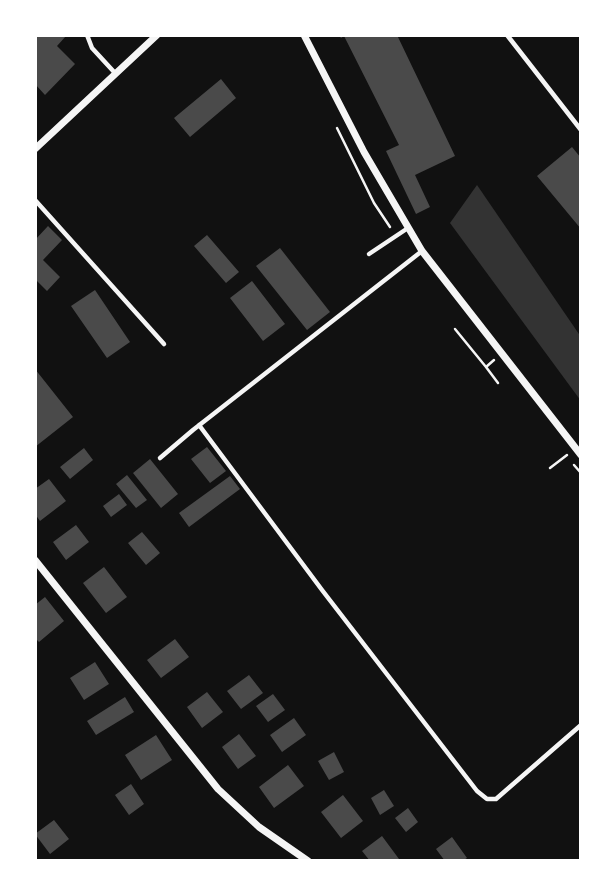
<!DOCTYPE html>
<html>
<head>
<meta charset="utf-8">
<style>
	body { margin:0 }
	#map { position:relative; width:616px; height:896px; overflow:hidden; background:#111; font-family:"Nunito Sans",sans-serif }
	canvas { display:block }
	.frame { position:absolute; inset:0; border:37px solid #fff; pointer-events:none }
</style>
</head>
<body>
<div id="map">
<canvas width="616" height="896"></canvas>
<div class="frame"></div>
</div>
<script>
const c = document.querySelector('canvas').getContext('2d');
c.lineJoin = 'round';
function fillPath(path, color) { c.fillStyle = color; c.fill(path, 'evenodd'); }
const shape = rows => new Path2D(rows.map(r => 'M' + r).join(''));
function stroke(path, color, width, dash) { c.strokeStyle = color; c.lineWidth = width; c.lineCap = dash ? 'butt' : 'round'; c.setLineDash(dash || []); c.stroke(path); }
const water = shape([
	[477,185,581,337,581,401,450,223]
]);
const building = shape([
	[35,35,65,35,66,36,57,46,75,64,45,95,35,84],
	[339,35,397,35,455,156,415,175,430,207,416,214,386,151,399,145,344,36,341,38],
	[221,79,236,98,190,137,174,118],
	[572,147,581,158,581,229,537,176],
	[48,226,62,240,43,260,60,277,47,291,35,279,35,240],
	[207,235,239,272,226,283,194,246],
	[280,248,330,312,307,330,256,266],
	[252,281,285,324,263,341,230,298],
	[95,290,130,342,107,358,71,306],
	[35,369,73,417,35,447],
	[207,447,226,471,210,483,191,459],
	[84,448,93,460,70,479,60,467],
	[150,459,178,494,161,508,133,473],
	[127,475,147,500,136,508,116,484],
	[230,476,240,489,189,527,179,513],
	[49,479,66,501,40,521,35,514,35,489],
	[119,494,127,505,111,517,103,506],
	[76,525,89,542,66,560,53,542],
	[142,532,160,553,146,565,128,543],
	[104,567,127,597,106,613,83,583],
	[45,597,64,621,39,642,35,638,35,605],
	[175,639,189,657,161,678,147,660],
	[95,662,109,684,84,700,70,678],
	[249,675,263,693,241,709,227,691],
	[207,692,223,712,202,728,187,707],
	[273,694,285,710,268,722,256,706],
	[125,697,134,712,96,735,87,721],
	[294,718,306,735,282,752,270,735],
	[239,734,256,756,238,769,222,747],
	[156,735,172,760,141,780,125,755],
	[334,752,344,772,329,780,318,761],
	[288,765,304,786,274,808,259,787],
	[131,784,144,804,129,815,115,795],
	[384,790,394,806,380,815,371,798],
	[343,795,363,821,341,838,321,812],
	[408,808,418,822,406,832,395,818],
	[54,820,69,839,50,854,35,834],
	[382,836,399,859,396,861,370,861,362,851],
	[452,837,467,858,462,861,445,861,436,849]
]);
const path = shape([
	[337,128,374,203,390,227],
	[455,329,486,367],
	[494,360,486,367,498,383],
	[574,465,581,473],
	[550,468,567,455]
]);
const service = shape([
	[87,35,92,48,115,73],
	[507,35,581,130],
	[35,200,164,344],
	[369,254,408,228],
	[199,425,322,590,477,791,487,799,496,799,581,725],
	[160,458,193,430,422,251]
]);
const minor = shape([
	[304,35,364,152,422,251,581,455],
	[35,149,157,35],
	[35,560,218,789,259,827,308,861]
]);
fillPath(water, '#333');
fillPath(building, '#4a4a4a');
stroke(path, '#f5f5f5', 2.5);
stroke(service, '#f5f5f5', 4.5);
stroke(minor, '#f5f5f5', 7);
</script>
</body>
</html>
